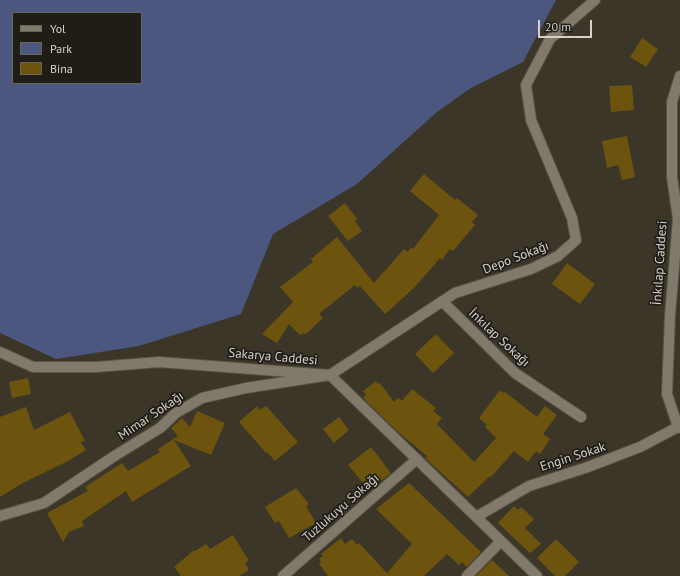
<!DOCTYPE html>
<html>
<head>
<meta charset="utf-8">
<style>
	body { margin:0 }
	#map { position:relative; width:680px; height:576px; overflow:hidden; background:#3b3628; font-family:"PT Sans",sans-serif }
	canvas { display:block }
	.legend { position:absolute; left:12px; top:12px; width:130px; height:72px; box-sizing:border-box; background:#201d17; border:1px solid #69655f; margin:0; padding:5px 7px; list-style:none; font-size:12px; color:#d6d2ca }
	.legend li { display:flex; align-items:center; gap:8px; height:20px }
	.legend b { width:20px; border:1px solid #69655f }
	.scale { position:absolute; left:538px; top:20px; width:54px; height:18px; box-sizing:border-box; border:2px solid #d6d2ca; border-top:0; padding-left:5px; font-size:12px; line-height:14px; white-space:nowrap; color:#d6d2ca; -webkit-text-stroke:3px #201d17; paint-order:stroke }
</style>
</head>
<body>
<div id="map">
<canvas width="680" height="576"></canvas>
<ul class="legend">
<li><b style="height:5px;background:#817a6a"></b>Yol</li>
<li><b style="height:11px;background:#4b577f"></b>Park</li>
<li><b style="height:11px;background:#6c540f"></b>Bina</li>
</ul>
<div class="scale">20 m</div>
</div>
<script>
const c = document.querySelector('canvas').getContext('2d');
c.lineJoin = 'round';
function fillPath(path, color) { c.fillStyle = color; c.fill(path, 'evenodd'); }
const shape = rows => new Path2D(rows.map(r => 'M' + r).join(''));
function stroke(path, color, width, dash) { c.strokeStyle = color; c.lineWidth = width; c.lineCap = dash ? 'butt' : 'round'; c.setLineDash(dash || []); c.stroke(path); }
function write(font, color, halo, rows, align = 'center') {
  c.font = font + ' "PT Sans",sans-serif'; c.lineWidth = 3.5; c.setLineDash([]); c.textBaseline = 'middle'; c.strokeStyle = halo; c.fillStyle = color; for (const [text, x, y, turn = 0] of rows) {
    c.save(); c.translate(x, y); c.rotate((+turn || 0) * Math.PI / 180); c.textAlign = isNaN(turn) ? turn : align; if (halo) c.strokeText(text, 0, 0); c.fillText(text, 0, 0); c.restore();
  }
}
const green = shape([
	[0,0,556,0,523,62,471,88,437,112,357,184,273,234,241,314,139,346,56,359,0,333],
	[13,13,141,13,141,83,13,83]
]);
const building = shape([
	[642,38,658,49,646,67,630,57],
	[632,85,634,110,611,112,609,86],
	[627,136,635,177,622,180,618,165,607,168,602,141],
	[424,174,455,200,457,198,478,215,472,222,475,225,453,251,450,249,442,260,440,258,414,288,385,314,360,286,357,288,355,285,319,314,323,318,306,334,304,333,300,335,289,324,277,343,262,334,293,302,280,287,313,262,311,259,337,237,374,283,404,249,407,252,411,248,413,249,439,215,410,191],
	[345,203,357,219,355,221,362,231,348,241,328,216],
	[567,263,595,284,580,304,552,284],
	[436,334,454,353,433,373,415,354],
	[28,378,31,394,12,398,9,382],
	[376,381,378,384,380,383,394,402,398,398,402,401,412,389,436,408,433,411,442,418,437,424,474,462,496,438,485,427,487,425,479,418,500,390,504,393,505,392,537,417,545,406,557,415,543,434,550,439,540,454,536,451,528,462,514,451,491,477,490,476,468,497,425,458,427,456,398,432,367,402,363,397,366,395,363,391],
	[257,406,260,410,266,406,298,442,275,461,267,452,266,453,239,422],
	[26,407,34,430,70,412,85,441,81,442,86,450,70,460,23,483,0,497,0,417],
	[197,411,225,423,211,455,174,440,191,466,132,502,126,491,82,521,84,526,69,532,63,542,47,513,88,491,85,487,122,463,128,471,160,452,158,449,178,436,171,428,182,418,190,427],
	[339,417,349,430,334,443,323,429],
	[371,447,391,473,372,488,366,482,364,484,348,465],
	[409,483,481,552,467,567,462,562,459,565,447,554,424,576,328,576,319,564,321,562,319,559,323,556,321,554,341,538,345,544,352,539,357,545,359,543,387,573,412,544,376,509],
	[296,488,309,504,306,506,316,523,289,538,279,521,275,523,265,507],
	[514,506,518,510,521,507,534,519,525,528,541,544,530,553,498,523],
	[233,535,249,561,245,563,249,570,239,576,181,576,174,567,194,550,195,551,206,544,210,549],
	[556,539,579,562,565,576,555,576,537,558],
	[492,560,509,576,476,576]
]);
const minor = shape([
	[442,301,515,373,581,417],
	[0,352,33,367,96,367,159,362,330,375,537,576],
	[678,427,667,394,670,315,678,219,672,177,672,102,680,76],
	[0,516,44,503,116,455,160,428,176,413,202,398,246,388,330,375,455,293,531,269,558,256,576,240,572,218,531,120,526,85,550,39,595,0],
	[476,517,529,486,588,467,640,447,678,427,680,428],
	[283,576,417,459],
	[467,576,501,541]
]);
const streetNames = [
	["Depo Sokağı",516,258,-21],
	["İnkılap Caddesi",660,263,-86],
	["İnkılap Sokağı",499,338,43],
	["Sakarya Caddesi",273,357,5],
	["Mimar Sokağı",151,416,-34],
	["Engin Sokak",573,457,-18],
	["Tuzlukuyu Sokağı",341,508,-41]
];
fillPath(green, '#4b577f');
fillPath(building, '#6c540f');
stroke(minor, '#585348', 12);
stroke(minor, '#817a6a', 10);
write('13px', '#d6d2ca', '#201d17', streetNames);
</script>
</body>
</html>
